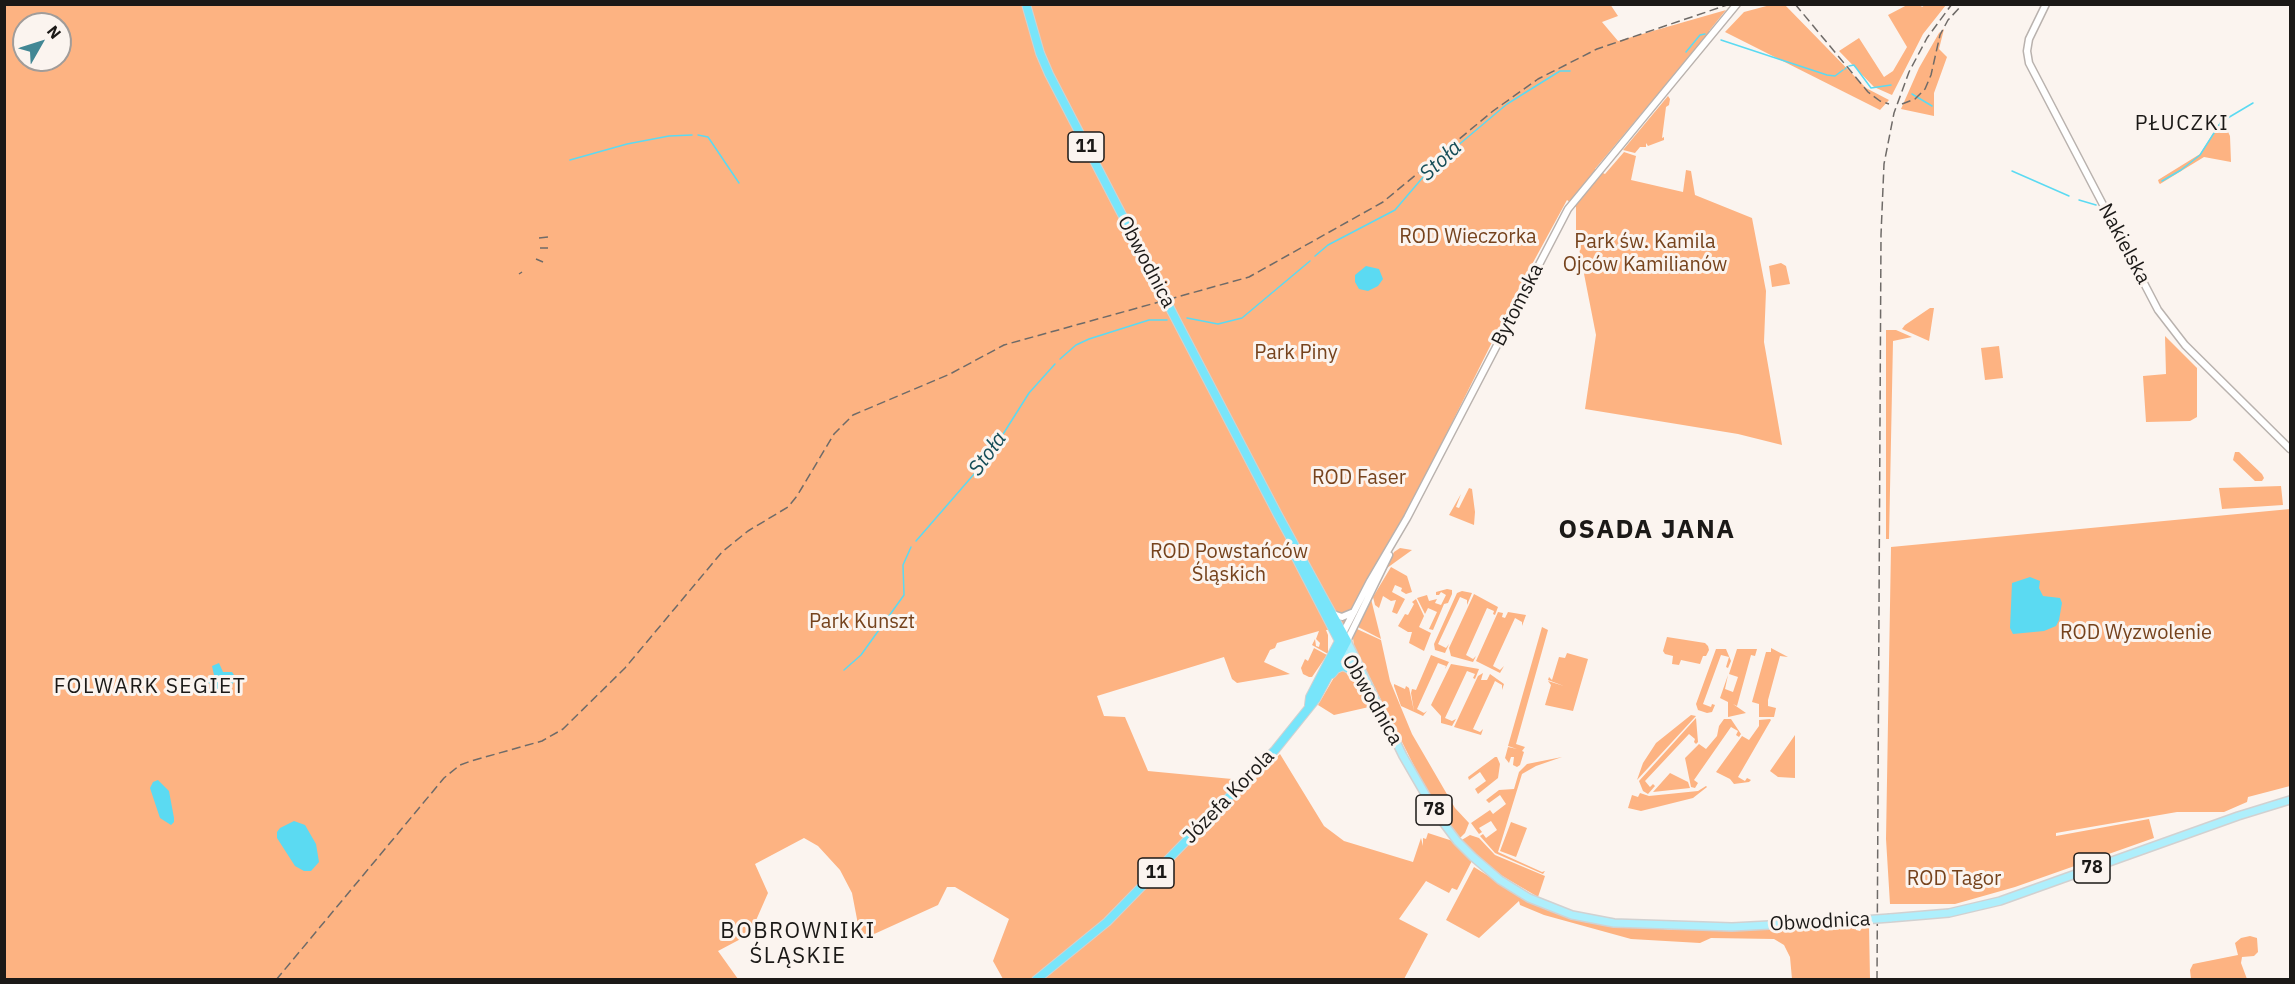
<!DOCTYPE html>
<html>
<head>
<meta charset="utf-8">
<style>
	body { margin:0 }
	#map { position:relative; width:2295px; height:984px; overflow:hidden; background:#fbf4ef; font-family:"IBM Plex Sans",sans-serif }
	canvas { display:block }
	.frame { position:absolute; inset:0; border:6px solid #1b1917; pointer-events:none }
	.north { position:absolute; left:12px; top:12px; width:60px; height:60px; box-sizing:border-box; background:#fbf4ef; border:2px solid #a19c99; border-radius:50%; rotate:51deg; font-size:16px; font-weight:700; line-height:24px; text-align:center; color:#1b1917 }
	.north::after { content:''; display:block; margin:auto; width:21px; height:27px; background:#428794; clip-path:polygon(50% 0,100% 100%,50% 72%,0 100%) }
</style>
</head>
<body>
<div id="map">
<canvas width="2295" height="984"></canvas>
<div class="frame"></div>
<div class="north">N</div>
</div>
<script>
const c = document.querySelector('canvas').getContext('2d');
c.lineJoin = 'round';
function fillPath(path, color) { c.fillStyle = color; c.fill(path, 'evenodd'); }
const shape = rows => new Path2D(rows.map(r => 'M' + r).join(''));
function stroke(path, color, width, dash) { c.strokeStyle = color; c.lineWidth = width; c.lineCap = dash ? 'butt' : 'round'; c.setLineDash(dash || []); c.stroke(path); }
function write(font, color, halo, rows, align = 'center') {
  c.font = font + ' "IBM Plex Sans",sans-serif'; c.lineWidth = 6; c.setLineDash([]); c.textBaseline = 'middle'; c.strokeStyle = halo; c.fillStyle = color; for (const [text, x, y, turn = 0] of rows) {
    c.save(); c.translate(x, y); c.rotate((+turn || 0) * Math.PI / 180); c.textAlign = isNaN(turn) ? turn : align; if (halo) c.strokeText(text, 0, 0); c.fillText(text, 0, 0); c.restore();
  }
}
const green = shape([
	[1610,4,1618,16,1602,22,1618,41,1726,10,1709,31,1709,33,1595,169,1605,174,1624,152,1636,156,1631,180,1683,192,1686,170,1691,171,1695,195,1752,218,1766,291,1764,342,1782,445,1738,434,1585,409,1596,335,1576,233,1576,207,1567,200,1517,292,1421,485,1342,629,1326,630,1328,635,1328,654,1312,645,1315,639,1316,646,1319,647,1320,643,1316,639,1319,631,1277,643,1275,648,1270,650,1264,662,1290,674,1237,683,1232,679,1224,657,1097,696,1104,716,1125,717,1148,771,1253,781,1280,754,1324,826,1344,841,1413,862,1421,838,1423,846,1423,838,1426,839,1428,833,1462,844,1460,841,1470,835,1479,838,1495,855,1545,876,1538,897,1487,867,1475,855,1457,890,1452,888,1449,893,1426,881,1399,919,1428,934,1404,979,1003,979,993,961,1009,919,955,887,947,887,938,905,861,940,852,893,840,870,818,846,804,838,755,864,768,893,750,934,718,951,738,979,5,979,4,5],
	[24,24,60,24,60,60,24,60],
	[1774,4,1785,5,1866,88,1889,100,1880,110,1725,32,1744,12],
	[1909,4,1920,5,1922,7,1925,5,1946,5,1923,34,1892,95,1874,87,1839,51,1859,38,1884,77,1893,71,1907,47,1888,15],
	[1944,29,1939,49,1947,57,1934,93,1934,116,1901,109,1919,68,1939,33],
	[1668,96,1670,99,1669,105,1666,107,1662,138,1664,137,1664,140,1648,146,1646,143,1646,147,1640,147,1635,153,1623,150],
	[2222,119,2230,136,2231,162,2204,157,2160,184,2159,183,2158,180,2200,154],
	[1781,263,1786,266,1790,284,1772,287,1769,266],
	[1930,308,1934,308,1929,341,1902,329,1905,325],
	[1886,330,1896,330,1912,337,1893,341,1889,539,1886,539],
	[2165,336,2197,368,2197,417,2190,421,2146,422,2143,376,2166,374],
	[1999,346,2003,378,1985,380,1981,348],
	[2235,452,2239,452,2262,474,2264,478,2262,481,2255,481,2233,460],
	[2281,486,2283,505,2222,509,2219,488],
	[1469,488,1472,489,1475,512,1474,525,1449,515,1461,494,1456,507,1459,508],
	[2290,509,2290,786,2248,797,2247,802,2224,812,2177,812,2056,833,2056,836,2149,819,2154,838,2015,887,1955,904,1890,904,1886,839,1891,547],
	[1400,548,1412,550,1387,568,1371,599,1381,639,1358,627,1368,606,1356,626,1394,552],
	[1391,567,1407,576,1412,592,1406,594,1401,591,1402,588,1395,585,1392,592,1405,599,1397,614,1392,612,1396,600,1391,601,1383,596,1379,608,1375,605,1373,597],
	[1447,589,1452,590,1452,594,1448,603,1444,604,1433,630,1429,629,1437,612,1428,608,1425,614,1417,598,1427,595,1429,601,1437,599,1435,603,1441,605,1446,595,1441,592,1439,595,1436,595,1436,592],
	[1462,591,1472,593,1467,605,1467,600,1460,597,1438,644,1446,648,1449,644,1445,653,1435,650,1434,644,1457,593],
	[1474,594,1498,607,1495,615,1493,614,1494,611,1487,608,1466,655,1473,659,1476,656,1473,662,1451,656,1449,648],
	[1416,599,1424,616,1419,627,1431,633,1424,651,1409,643,1412,632,1408,632,1398,626,1405,614,1408,615,1414,604,1412,602],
	[1498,612,1503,613,1502,617,1505,618,1508,612,1526,615,1522,626,1522,622,1515,618,1493,666,1500,670,1504,666,1500,673,1476,661],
	[1542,627,1548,630,1516,744,1525,747,1522,751,1524,752,1520,765,1517,767,1513,765,1514,757,1511,757,1509,763,1505,758,1508,747,1517,749,1508,746],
	[1357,629,1381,640,1390,681,1412,734,1455,808,1469,823,1465,833,1461,837,1458,838,1449,827,1417,772,1354,646,1353,638],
	[1667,637,1705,643,1708,646,1709,650,1706,656,1703,656,1700,664,1681,660,1679,665,1672,664,1673,656,1665,654,1663,651],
	[1314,648,1327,655,1312,677,1309,677,1303,674,1301,668,1305,659,1308,661],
	[1771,648,1788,657,1780,656,1768,700,1768,706,1776,708,1774,717,1759,717,1759,704,1752,702,1766,652,1771,652],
	[1716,649,1726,649,1731,661,1728,668,1726,667,1729,657,1721,655,1703,704,1711,707,1712,704,1715,705,1712,712,1707,713,1698,710,1696,704],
	[1737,649,1757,649,1755,656,1751,655,1737,706,1733,704,1746,713,1728,717,1728,702,1720,698,1728,675,1725,689,1733,692,1738,677,1729,674],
	[1567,653,1588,659,1573,711,1545,705,1551,685,1548,681,1564,686,1548,680,1549,677,1552,680,1559,657,1565,658],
	[1431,655,1449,662,1445,669,1446,666,1438,663,1417,709,1424,713,1427,711,1423,716,1401,706,1394,686,1394,684,1405,689,1406,686,1409,688,1414,711,1411,693,1412,689,1416,690],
	[1451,664,1479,669,1475,679,1473,678,1475,674,1467,671,1445,718,1452,721,1456,719,1452,726,1441,723,1441,716,1431,705],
	[1343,671,1352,676,1369,707,1334,715,1318,705,1336,674],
	[1483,673,1481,680,1487,680,1490,674,1504,684,1502,690,1502,685,1495,681,1473,729,1480,732,1483,729,1481,735,1454,727,1478,676],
	[1691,715,1696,716,1637,780,1643,763,1656,743],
	[1696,718,1698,742,1696,744,1694,742,1695,739,1689,734,1645,781,1650,787,1653,784,1655,786,1648,794,1643,791,1639,781],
	[1724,719,1731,719,1741,734,1739,737,1736,735,1738,731,1731,727,1694,780,1698,783,1695,788,1691,787,1685,758,1699,744,1706,749,1717,736,1719,726],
	[1770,719,1771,720,1738,777,1745,781,1747,778,1751,780,1749,782,1734,784,1730,779,1716,772,1742,736,1749,740,1759,726,1759,720],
	[1795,735,1795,778,1778,777,1770,771],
	[1495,757,1497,757,1500,764,1498,778,1478,794,1475,789,1486,781,1480,772,1469,780,1468,777],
	[1562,757,1536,766,1522,774,1498,852,1542,872,1545,871,1543,874,1495,853,1480,836,1483,834,1486,838,1497,830,1491,821,1479,828,1482,832,1479,834,1471,823,1490,810,1493,814,1506,804,1500,795,1489,803,1486,800,1499,790,1514,789,1519,772,1527,764],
	[1670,773,1688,782,1690,788,1653,792],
	[1706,786,1707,787,1693,798,1641,811,1628,808,1632,795,1638,797,1640,793,1649,796,1698,791],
	[1511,822,1527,828,1516,857,1500,851],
	[1474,867,1514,892,1547,910,1584,922,1675,930,1856,925,1856,930,1860,931,1864,925,1869,925,1870,979,1792,979,1790,957,1784,945,1774,939,1711,938,1700,943,1631,939,1544,915,1520,905,1519,901,1479,938,1446,920],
	[2250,936,2257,938,2258,952,2254,956,2242,957,2241,963,2247,979,2191,979,2190,970,2193,964,2238,955,2235,943,2241,938]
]);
const water = shape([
	[1366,266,1379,269,1383,279,1378,286,1368,291,1359,289,1355,282,1355,275],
	[2030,577,2040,581,2039,588,2043,596,2060,598,2062,603,2059,620,2056,626,2044,631,2013,634,2010,628,2012,583],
	[219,663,223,672,232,672,236,678,230,688,219,695,207,681,214,675,212,666],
	[158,780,169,791,174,818,174,822,171,825,160,818,150,788,153,782],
	[294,821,305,825,316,844,319,862,311,871,304,871,295,866,277,838,277,832,280,828]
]);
const stream = shape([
	[1721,40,1827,75,1835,76,1843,70],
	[1686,52,1700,35,1705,34],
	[1849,66,1854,65,1871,88,1891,85],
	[1845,69,1846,68],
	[1912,94,1932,106],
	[698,135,708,137,739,183],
	[570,160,627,144,669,136,692,135],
	[2012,171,2069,196],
	[2162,181,2181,170,2200,155,2221,122,2253,103],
	[2079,200,2096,205],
	[1315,256,1328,245,1395,210,1430,169,1507,104,1560,71,1570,71],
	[1187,318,1218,324,1242,318,1310,261],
	[1060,359,1076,345,1089,339,1149,320,1167,320],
	[916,541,988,458,1029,393,1055,364],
	[888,616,890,624],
	[844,670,861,655,904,595,903,565,911,547]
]);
const secondary = shape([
	[2046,4,2029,39,2027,51,2029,63,2158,310,2185,345,2290,449],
	[1333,614,1342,617,1354,612],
	[1343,633,1370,581,1407,518,1568,209,1737,4],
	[1347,641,1389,555]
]);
const primary = shape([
	[1347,641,1403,756,1436,813,1457,841,1473,857,1500,880,1529,898,1572,915,1614,923,1732,927,1863,920],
	[1341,646,1385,726],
	[1890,918,1949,913,2000,901,2238,816,2290,800]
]);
const highway = shape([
	[1026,4,1040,53,1049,74,1158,284],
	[1293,552,1339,641,1310,697,1309,705],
	[1332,674,1336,669,1343,666,1355,672],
	[1036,980,1107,922,1275,750,1316,699,1347,641,1278,515,1172,312]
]);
const rail = shape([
	[1795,4,1868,92,1880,101,1889,104],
	[1902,104,1915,99,1925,89,1931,75,1940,35,1948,20,1963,4],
	[539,238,549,237],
	[540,248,548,248],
	[536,259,543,262],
	[519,274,522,272],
	[276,980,444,778,460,765,471,761,542,741,563,729,625,668,722,552,748,531,788,507,797,496,834,434,853,415,950,374,1004,345,1249,277,1383,202,1493,111,1538,79,1597,49,1730,4],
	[1877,980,1881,235,1884,164,1894,113,1909,72,1927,38,1952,4]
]);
const primaryBridge = shape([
	[1863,920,1890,918]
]);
const highwayBridge = shape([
	[1158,284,1172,312]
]);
const shields = [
	[1086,147,36],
	[1434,810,36],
	[2092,868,36],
	[1156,873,36]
];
const shieldNames = [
	["11",1086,147],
	["78",1434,810],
	["78",2092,868],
	["11",1156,873]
];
const parkNames = [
	["ROD Wieczorka",1468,237],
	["Park św. Kamila",1645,242],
	["Ojców Kamilianów",1645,265],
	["Park Piny",1296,353],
	["ROD Faser",1359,478],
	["ROD Powstańców",1229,552],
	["Śląskich",1229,575],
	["Park Kunszt",862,622],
	["ROD Wyzwolenie",2136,633],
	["ROD Tagor",1954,879]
];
const streetNames = [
	["Nakielska",2124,244,62],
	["Obwodnica",1146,262,62],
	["Bytomska",1518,305,-63],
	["Obwodnica",1372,700,60],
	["Józefa Korola",1229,797,-46],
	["Obwodnica",1820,922,-3]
];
const neighbourhoodNames = [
	["PŁUCZKI",2182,124],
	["FOLWARK SEGIET",150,687]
];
const waterNames = [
	["Stoła",1441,161,-43],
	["Stoła",988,454,-54]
];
const quarterNames = [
	["BOBROWNIKI",798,932],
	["ŚLĄSKIE",798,957]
];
const districtNames = [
	["OSADA JANA",1647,530]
];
fillPath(green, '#fdb382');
fillPath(water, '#5bdaf2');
stroke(stream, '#5bdaf2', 1.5);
stroke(secondary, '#b9b2ae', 9);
stroke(primary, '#d1d1d1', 10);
stroke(highway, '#d1d1d1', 10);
stroke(secondary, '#fff', 6);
stroke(primary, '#aeeffc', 7);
stroke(highway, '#78e5fa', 8);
stroke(rail, '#6f6b68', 1.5, [9, 4.5]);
stroke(primaryBridge, '#d1d1d1', 10, []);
stroke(highwayBridge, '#d1d1d1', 10, []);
stroke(primaryBridge, '#aeeffc', 7);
stroke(highwayBridge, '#78e5fa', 8);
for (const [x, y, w] of shields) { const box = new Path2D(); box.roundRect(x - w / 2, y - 15, w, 30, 4.5); c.fillStyle = '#fbf4ef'; c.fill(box); stroke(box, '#1b1917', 1.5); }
write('bold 18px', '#1b1917', null, shieldNames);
write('20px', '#76431d', '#fbf4ef', parkNames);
write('20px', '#1b1917', '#fbf4ef', streetNames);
c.letterSpacing = '1.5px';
write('21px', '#1b1917', '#fbf4ef', neighbourhoodNames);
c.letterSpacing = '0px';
write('italic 21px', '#174e58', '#fbf4ef', waterNames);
c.letterSpacing = '1.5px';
write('22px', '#1b1917', '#fbf4ef', quarterNames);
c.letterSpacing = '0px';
c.letterSpacing = '1.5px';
write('bold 26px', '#1b1917', '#fbf4ef', districtNames);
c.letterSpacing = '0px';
</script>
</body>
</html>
